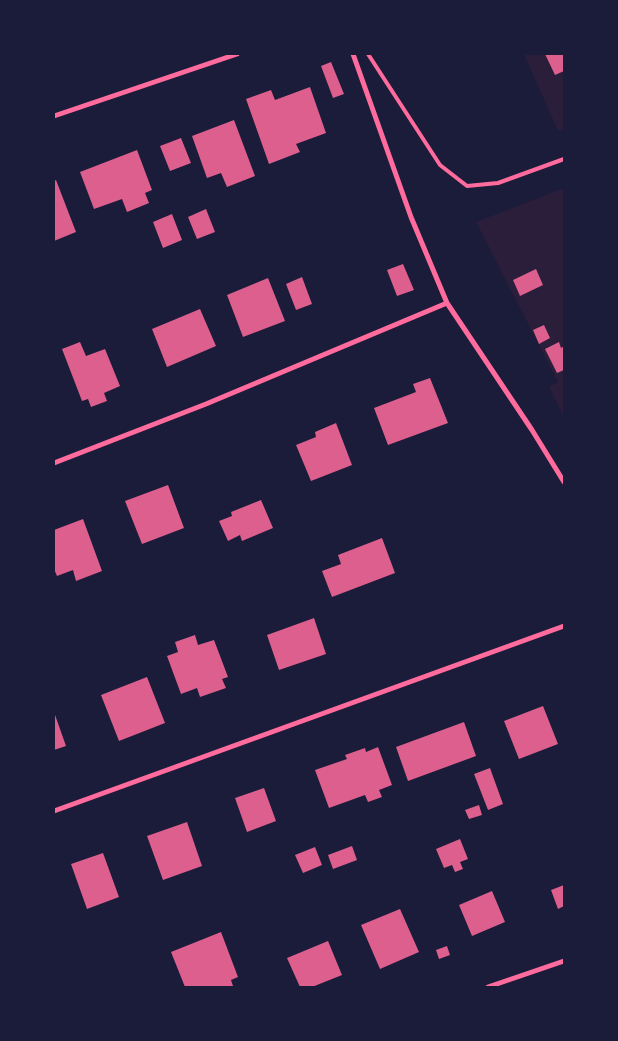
<!DOCTYPE html>
<html>
<head>
<meta charset="utf-8">
<style>
	body { margin:0 }
	#map { position:relative; width:618px; height:1041px; overflow:hidden; background:#1b1b3a; font-family:Roboto,sans-serif }
	canvas { display:block }
	.frame { position:absolute; inset:0; border:55px solid #1b1b3a; pointer-events:none }
</style>
</head>
<body>
<div id="map">
<canvas width="618" height="1041"></canvas>
<div class="frame"></div>
</div>
<script>
const c = document.querySelector('canvas').getContext('2d');
c.lineJoin = 'round';
function fillPath(path, color) { c.fillStyle = color; c.fill(path, 'evenodd'); }
const shape = rows => new Path2D(rows.map(r => 'M' + r).join(''));
function stroke(path, color, width, dash) { c.strokeStyle = color; c.lineWidth = width; c.lineCap = dash ? 'butt' : 'round'; c.setLineDash(dash || []); c.stroke(path); }
const green = shape([
	[524,54,564,54,564,129,558,131],
	[564,188,564,417,549,387,558,382,476,222]
]);
const building = shape([
	[545,54,564,54,564,71,555,75],
	[331,62,344,94,333,98,321,66],
	[310,87,326,133,296,144,300,152,269,164,246,99,271,90,275,100],
	[234,120,255,176,227,187,221,173,207,178,192,136],
	[181,138,191,163,170,171,160,146],
	[137,150,152,190,145,193,149,203,127,212,122,199,94,209,80,172],
	[56,180,76,232,54,241,54,181],
	[206,209,215,232,197,239,188,217],
	[172,214,182,240,163,248,153,222],
	[403,264,414,290,397,296,387,270],
	[536,269,543,285,520,296,513,280],
	[302,277,312,304,296,310,286,284],
	[268,278,285,321,243,337,227,295],
	[200,309,216,346,167,367,152,329],
	[544,325,550,338,539,344,533,330],
	[80,342,86,356,105,349,120,386,104,393,107,401,91,407,88,399,82,401,62,349],
	[559,342,561,348,564,346,564,370,557,373,545,349],
	[430,378,448,423,388,445,374,408,416,392,413,384],
	[336,423,352,465,311,481,296,445,316,437,315,432],
	[168,485,184,528,142,544,125,501],
	[261,500,273,528,242,541,240,535,228,541,219,521,232,516,231,512],
	[83,519,102,571,76,581,73,570,57,576,54,569,54,530],
	[382,538,395,573,332,597,322,571,341,564,338,555],
	[314,618,326,654,279,670,267,635],
	[195,635,198,645,214,640,228,677,222,679,226,688,200,697,197,688,181,694,167,656,178,652,175,642],
	[147,677,165,723,119,741,101,695],
	[543,706,558,744,519,759,504,721],
	[54,712,66,746,54,750],
	[464,722,476,756,408,781,396,747],
	[378,747,392,785,379,790,382,797,368,802,365,795,329,808,315,770,347,759,345,755,365,748,366,752],
	[490,768,503,804,488,810,474,774],
	[264,788,276,821,247,832,235,798],
	[479,805,482,815,469,819,465,810],
	[187,822,202,866,163,880,147,836],
	[460,839,468,859,460,862,463,869,455,872,452,865,444,868,436,849],
	[352,846,357,860,333,869,328,855],
	[315,847,322,865,303,873,295,855],
	[103,853,119,897,87,909,71,864],
	[564,885,564,906,558,909,551,890],
	[492,891,505,922,472,936,459,905],
	[400,909,419,952,380,969,361,925],
	[221,932,238,977,231,980,233,986,185,987,171,952],
	[328,941,342,975,312,987,300,987,287,958],
	[447,946,450,955,439,959,436,950]
]);
const service = shape([
	[368,54,440,165,467,186,498,183,564,159]
]);
const minor = shape([
	[353,54,411,217,447,303,532,430,564,482],
	[54,116,237,54],
	[54,463,206,404,447,303],
	[54,811,564,626],
	[488,987,564,961]
]);
fillPath(green, '#2a1e3b');
fillPath(building, '#dd5f8e');
stroke(service, '#ff6b9d', 4);
stroke(minor, '#ff6b9d', 5);
</script>
</body>
</html>
